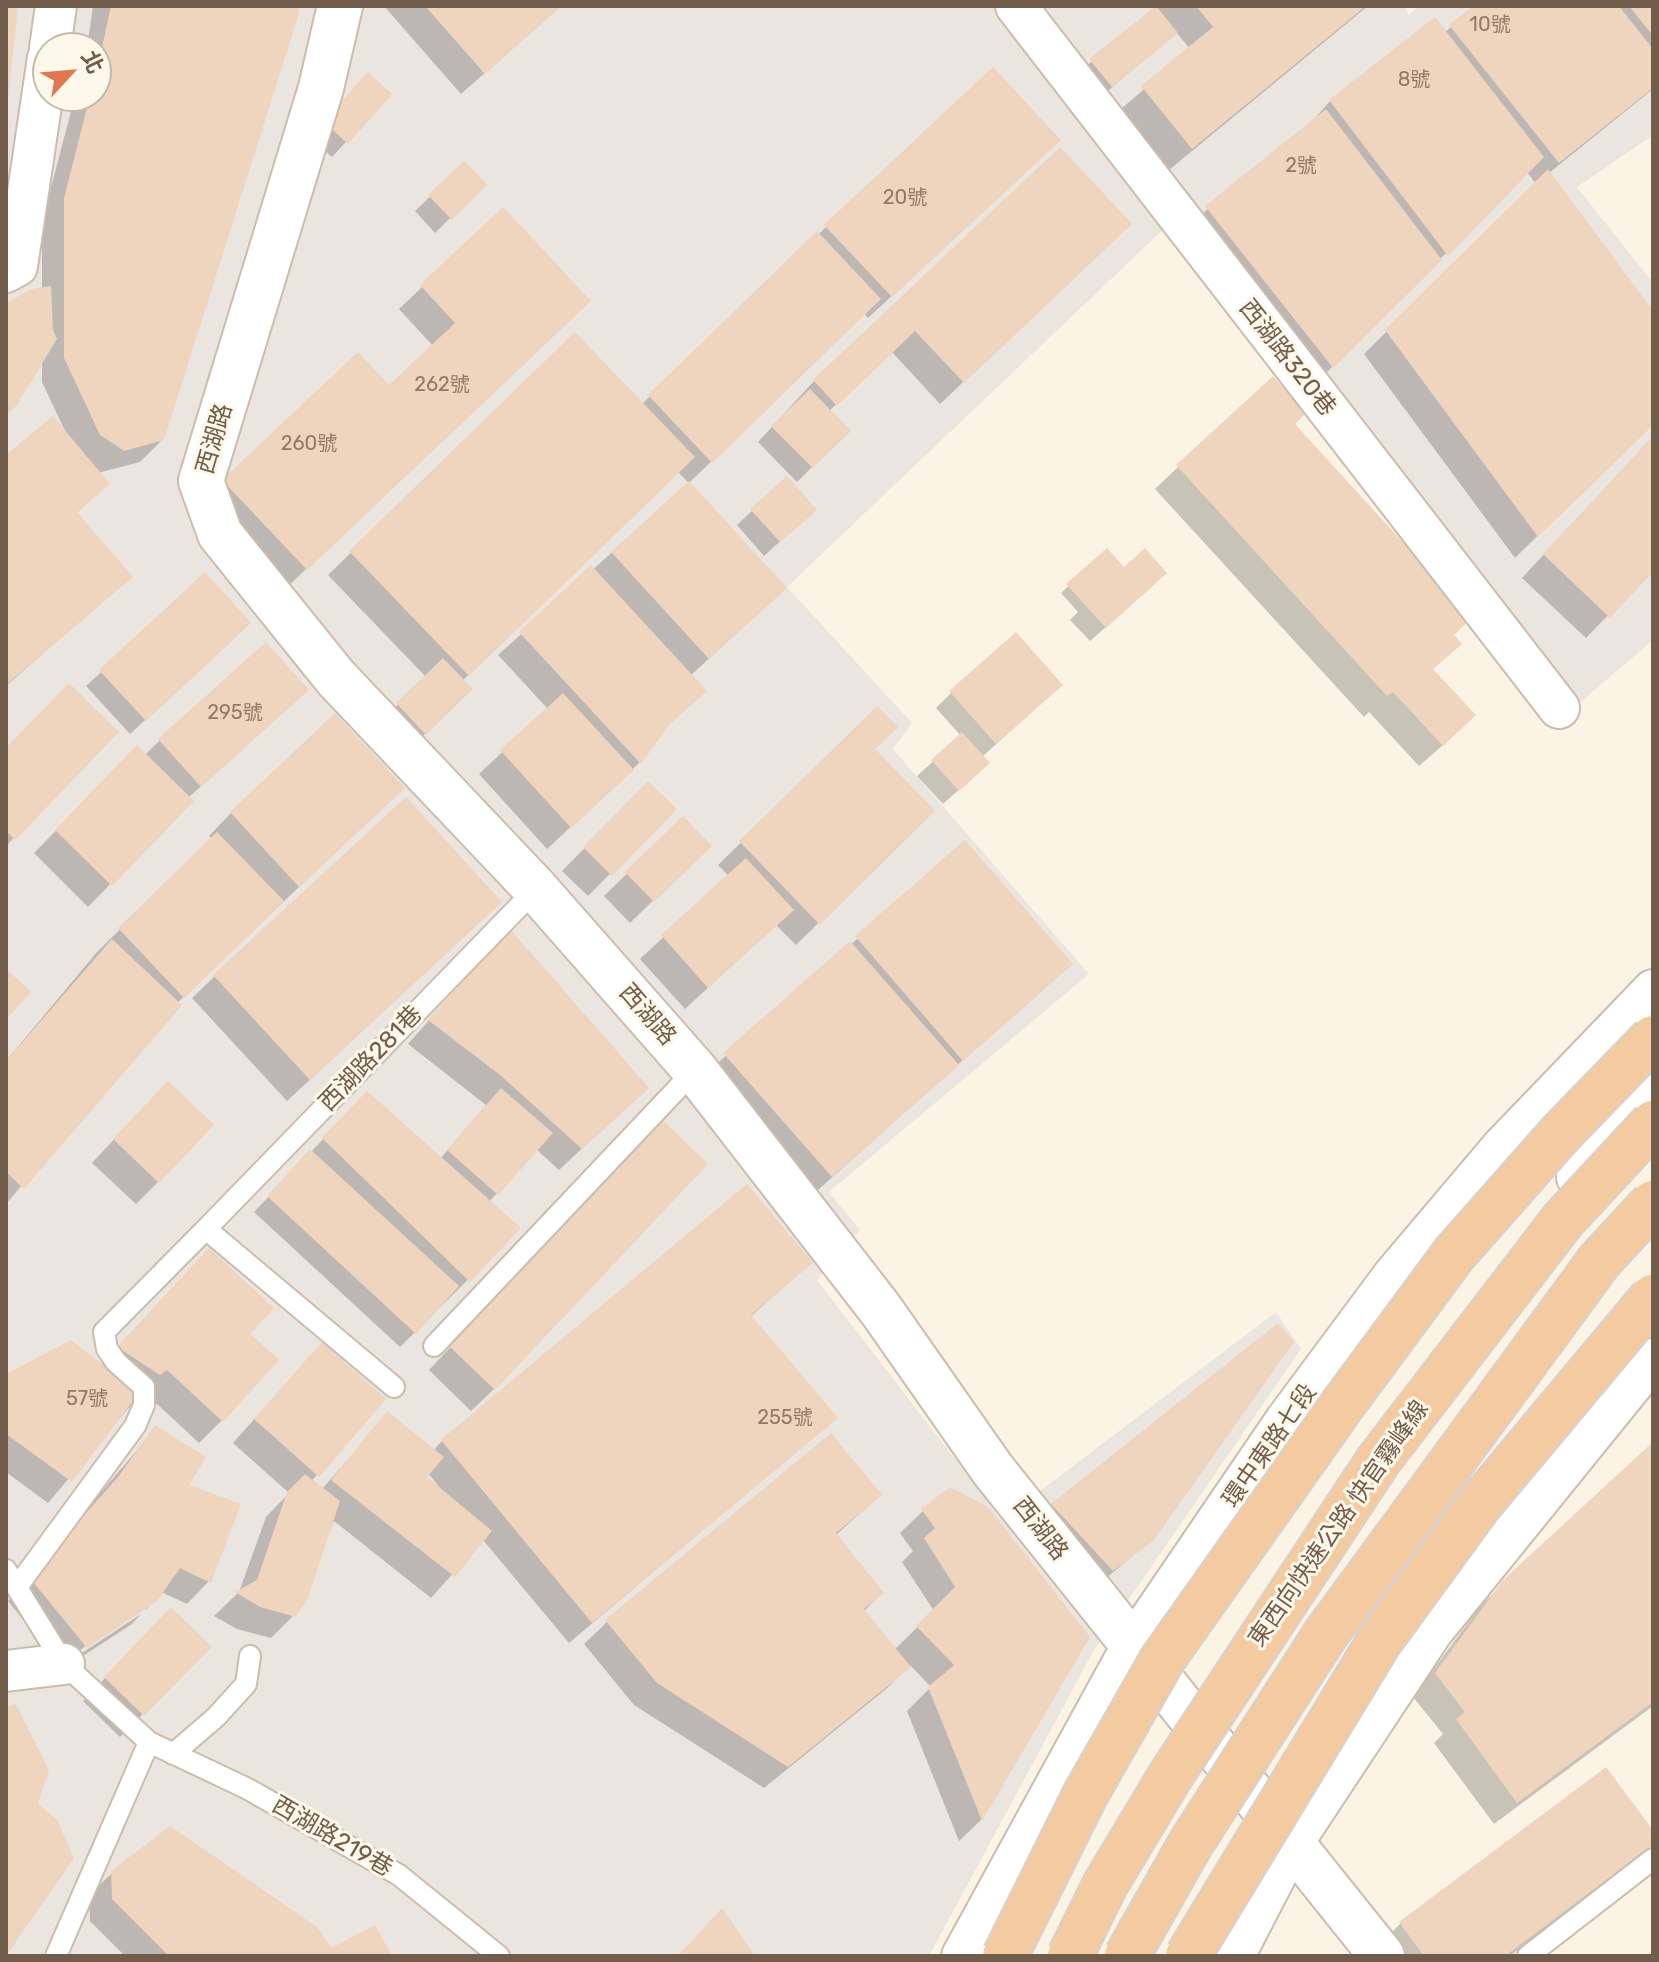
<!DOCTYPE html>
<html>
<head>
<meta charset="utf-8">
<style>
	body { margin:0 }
	#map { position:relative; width:1659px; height:1962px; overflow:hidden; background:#fbf4e5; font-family:Rubik,"Noto Sans TC",sans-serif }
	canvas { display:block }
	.frame { position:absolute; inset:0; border:8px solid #725c4b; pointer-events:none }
	.north { position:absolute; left:32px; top:32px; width:80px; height:80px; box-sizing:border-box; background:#fef8eb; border:2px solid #c6baab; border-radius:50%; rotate:64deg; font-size:22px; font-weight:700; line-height:32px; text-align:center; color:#725c4b }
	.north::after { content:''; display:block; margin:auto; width:28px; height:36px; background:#df7850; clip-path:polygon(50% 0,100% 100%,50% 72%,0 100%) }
</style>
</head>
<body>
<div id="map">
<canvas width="1659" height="1962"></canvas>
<div class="frame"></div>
<div class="north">北</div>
</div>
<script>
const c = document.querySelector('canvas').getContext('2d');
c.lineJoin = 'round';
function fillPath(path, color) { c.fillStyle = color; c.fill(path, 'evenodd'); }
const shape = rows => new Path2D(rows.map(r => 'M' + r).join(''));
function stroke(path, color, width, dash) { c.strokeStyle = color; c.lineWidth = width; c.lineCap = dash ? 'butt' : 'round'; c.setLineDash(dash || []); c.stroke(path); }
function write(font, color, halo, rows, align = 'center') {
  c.font = font + ' Rubik,"Noto Sans TC",sans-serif'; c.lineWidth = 6; c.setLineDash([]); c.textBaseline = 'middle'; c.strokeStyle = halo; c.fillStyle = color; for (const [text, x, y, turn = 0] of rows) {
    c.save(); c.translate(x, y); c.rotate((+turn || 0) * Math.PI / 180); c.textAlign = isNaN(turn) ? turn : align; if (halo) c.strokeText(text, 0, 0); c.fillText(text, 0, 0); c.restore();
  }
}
const industrial = shape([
	[6,6,1404,6,1409,15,1419,6,1653,6,1653,135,1577,187,1653,283,1653,640,1575,707,1190,204,787,587,912,723,893,749,1089,974,829,1192,860,1230,817,1280,1002,1520,1276,1312,1301,1349,1094,1650,929,1956,6,1956],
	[48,48,96,48,96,96,48,96]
]);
const shadow = shape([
	[93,6,294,6,163,439,140,462,98,473,107,484,76,513,130,577,6,686,6,457,66,433,42,382,42,359,6,413,6,305,42,290,42,222,75,96,96,96,96,48,87,48],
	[384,6,561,6,461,94],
	[1156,6,1368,6,1169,170,1120,110,1190,49,1176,32,1088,108,1068,82],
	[1476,6,1653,6,1653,89,1549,173,1653,314,1653,422,1515,558,1364,354,1536,184,1527,172,1310,389,1184,229,1309,125,1330,101,1445,32],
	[390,94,332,157,310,138],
	[1060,150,1107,246,940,404,892,352,829,411,848,431,797,482,758,442,814,381],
	[1035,163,868,318,864,313,689,483,762,610,690,676,663,730,639,763,547,849,479,774,548,709,498,655,689,483,678,472,462,681,470,689,403,756,375,727,426,677,328,575,575,335,642,404,826,227],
	[464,164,484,185,435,233,415,211],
	[503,210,565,323,283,591,201,503,224,481,389,388,433,346,399,309],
	[1653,437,1653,569,1586,638,1522,578],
	[1178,467,1459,644,1432,670,1451,738,1419,766,1369,712,1364,717,1155,489],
	[752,511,799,524,764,556,737,525],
	[1107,550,1124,570,1150,588,1090,641,1070,620,1078,612,1061,593],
	[205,575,234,638,130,734,86,686],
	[951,693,1046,699,982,757,972,778,943,804,917,776,961,736,936,708],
	[291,705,188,798,191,801,88,907,34,853,137,748,144,756,160,740],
	[877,709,873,750,932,811,796,945,776,925,685,1009,640,959,729,876,718,865],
	[116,732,6,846,6,750],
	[648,784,674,809,588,896,562,871],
	[380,810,177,1003,6,1204,6,1061,97,952,212,839,209,836,231,813],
	[683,819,709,846,630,923,604,896],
	[965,843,1070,964,809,1198,702,1077],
	[477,924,287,1101,192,998,215,976],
	[488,954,623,1110,559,1170,536,1149,489,1202,519,1229,400,1347,254,1212,345,1116,440,1159,486,1105,408,1044],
	[145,1106,158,1182,136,1204,92,1163],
	[640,1146,494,1389,471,1411,429,1370],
	[810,1263,750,1317,835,1418,569,1643,483,1540,431,1598,334,1521,294,1615,271,1638,237,1629,214,1616,239,1592,266,1517,289,1493,233,1443,300,1368,317,1475,311,1481,322,1489,388,1414,433,1451,442,1441],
	[428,1473,440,1488,424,1478],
	[187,1273,247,1334,222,1420,199,1443,143,1391,48,1503,6,1472,6,1376,100,1366],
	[156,1428,186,1486,209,1581,187,1604,161,1592,146,1610,146,1606,77,1652,79,1655,141,1614,132,1624,63,1669,8,1601],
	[1653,1445,1653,1706,1494,1824,1434,1743,1443,1734,1413,1697,1481,1605],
	[880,1495,835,1536,882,1593,863,1612,894,1650,934,1611,902,1562,913,1551,900,1533,923,1511,1088,1637,981,1820,959,1841,907,1711,931,1687,910,1665,886,1689,764,1788,634,1705,584,1644,607,1622],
	[1052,1505,1152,1539,1090,1592,1030,1527],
	[149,1632,209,1647,120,1737,83,1701],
	[1605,1770,1653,1834,1653,1844,1635,1862,1510,1956,1385,1956,1378,1946,1400,1924],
	[112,1873,332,1950,390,1956,125,1956,90,1921,89,1895]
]);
const building = shape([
	[6,6,18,6,8,98,6,98],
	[111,6,296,6,300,10,164,440,124,451,100,435,64,358,64,198,90,96,96,96,96,74],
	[425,6,561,6,485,74],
	[1156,6,1178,33,1112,87,1089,59],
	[1196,6,1366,6,1192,149,1141,86,1213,27],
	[1473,6,1619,6,1653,49,1653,88,1559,163,1449,25],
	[1629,6,1653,6,1653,36],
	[1435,17,1544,157,1448,256,1329,100],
	[993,67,1061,140,892,297,824,225],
	[368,72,392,94,348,144,324,122],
	[1326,109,1442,260,1333,368,1205,206],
	[1060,147,1132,224,964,383,915,331,837,406,813,380],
	[464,161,487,185,452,220,428,195],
	[1548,169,1653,311,1653,425,1538,537,1385,330],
	[503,207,591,301,307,570,222,480,358,352,389,385,455,323,420,285],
	[817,231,881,299,712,463,648,395],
	[51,286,53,330,57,339,17,405,6,415,6,303,32,289],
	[575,332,695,457,469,676,349,551],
	[1273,376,1306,413,1295,424,1472,618,1454,635,1462,644,1433,669,1476,715,1443,746,1393,692,1387,696,1176,465],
	[810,389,851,431,813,468,771,426],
	[53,416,110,484,77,512,133,577,6,685,6,455],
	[1653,436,1653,572,1610,618,1543,554],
	[787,476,817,510,780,542,750,509],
	[689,481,787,588,709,659,611,552],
	[1107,548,1124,567,1145,548,1167,573,1106,628,1066,584],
	[591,565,707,691,669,725,641,764,519,632],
	[205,572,251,623,146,721,99,670],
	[1016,632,1063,685,996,744,949,691],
	[266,642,309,690,201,787,158,739],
	[443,658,473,689,426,735,396,703],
	[69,683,119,732,15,840,6,831,6,748],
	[563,693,634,770,571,828,500,750],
	[877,706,898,727,875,749,935,811,820,925,739,841],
	[335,713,405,788,299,887,230,812],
	[962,732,990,763,959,791,931,760],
	[137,745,194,801,112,886,55,830],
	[648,781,677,809,612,876,583,847],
	[406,797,502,902,310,1080,213,975],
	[683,816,712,846,654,902,625,872],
	[217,832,284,901,184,998,118,928],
	[965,840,1073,964,963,1061,855,936],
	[746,858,794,910,708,988,661,935],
	[510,929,649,1088,582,1149,500,1075,428,1020],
	[112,939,182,1005,24,1189,6,1172,6,1061],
	[850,941,959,1065,832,1177,723,1053],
	[6,969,31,992,6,1020],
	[168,1081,214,1125,159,1183,113,1139],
	[501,1088,553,1133,498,1195,447,1150],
	[367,1091,521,1228,470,1282,322,1138],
	[663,1121,708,1164,495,1390,450,1347],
	[310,1149,459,1286,416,1334,267,1196],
	[747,1184,813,1263,751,1315,838,1418,592,1623,441,1440],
	[209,1248,274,1308,250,1334,279,1360,223,1422,167,1370,160,1375,117,1347],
	[1278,1323,1294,1342,1153,1541,1113,1571,1051,1504],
	[71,1340,139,1393,72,1482,6,1434,6,1374],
	[322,1342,386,1399,319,1477,254,1419],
	[387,1411,444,1457,427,1477,492,1531,455,1577,331,1480],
	[155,1425,206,1457,189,1485,241,1504,211,1583,180,1568,157,1601,87,1648,29,1577,118,1477],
	[831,1433,882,1495,836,1533,884,1593,864,1609,911,1667,788,1767,657,1683,605,1620],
	[1653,1442,1653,1702,1517,1803,1456,1719,1465,1712,1435,1673,1503,1580],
	[305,1474,340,1501,308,1598,296,1617,260,1607,235,1592,257,1580,287,1492],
	[950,1487,988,1507,1090,1637,982,1821,928,1687,954,1665,916,1626,955,1587,924,1538,935,1528,921,1509],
	[171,1607,212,1647,144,1716,104,1677],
	[15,1703,49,1770,38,1804,57,1820,74,1858,6,1956,6,1708],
	[1606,1767,1653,1830,1653,1845,1505,1956,1424,1956,1399,1922],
	[170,1826,317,1927,332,1948,375,1925,392,1956,169,1956,112,1899,111,1871],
	[722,1908,755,1956,678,1956]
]);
const service = shape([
	[434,1346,695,1070],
	[394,1387,206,1229,536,889],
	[6,1570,64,1664,149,1742,248,1789,399,1875,499,1956],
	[17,1587,135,1426,144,1405,144,1387,116,1362,107,1349,104,1332,206,1229],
	[173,1754,216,1717,246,1684,250,1656],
	[56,1956,149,1742],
	[1528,1956,1653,1859]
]);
const minor = shape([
	[1016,6,1559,708],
	[50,48,56,6],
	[6,272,17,266,48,58],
	[6,1671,64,1664],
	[962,1956,1132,1646,1286,1420,1393,1276,1503,1146,1653,990],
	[1234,1956,1292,1844,1432,1632,1653,1359]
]);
const tertiary = shape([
	[340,6,321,88,201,481,220,534,336,678,536,889,695,1070,881,1310,993,1470,1382,1956],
	[1579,1177,1653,1091]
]);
const trunkBridge = shape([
	[1005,1956,1085,1795,1162,1660,1343,1404,1454,1254,1560,1134,1653,1038],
	[1070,1956,1105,1885,1171,1775,1378,1461,1563,1220,1653,1123],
	[1127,1956,1191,1843,1325,1635,1600,1260,1653,1203],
	[1188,1956,1379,1642,1479,1505,1653,1297]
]);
const numberNames = [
	["10號",1490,25],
	["8號",1414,80],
	["2號",1301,166],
	["20號",905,198],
	["262號",442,385],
	["260號",309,444],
	["295號",235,713],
	["57號",87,1399],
	["255號",785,1418]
];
const streetNames = [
	["西湖路320巷",1287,358,52],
	["西湖路",215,439,-74],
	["西湖路",647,1015,49],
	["西湖路281巷",371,1059,-46],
	["環中東路七段",1270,1446,-55],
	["東西向快速公路 快官霧峰線",1339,1524,-55],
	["西湖路",1040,1529,52],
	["西湖路219巷",332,1837,30]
];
fillPath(industrial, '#ebe5df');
fillPath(shadow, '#0003');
fillPath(building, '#efd4be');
stroke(service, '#ccbcac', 24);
stroke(minor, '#ccbcac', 44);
stroke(tertiary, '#ccbcac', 48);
stroke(service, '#fff', 20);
stroke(minor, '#fff', 40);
stroke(tertiary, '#fff', 44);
stroke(trunkBridge, '#d8d1cd', 48, []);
stroke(trunkBridge, '#f4caa0', 44);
write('20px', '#917a68', null, numberNames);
write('24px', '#725c4b', '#fef8eb', streetNames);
</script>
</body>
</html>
